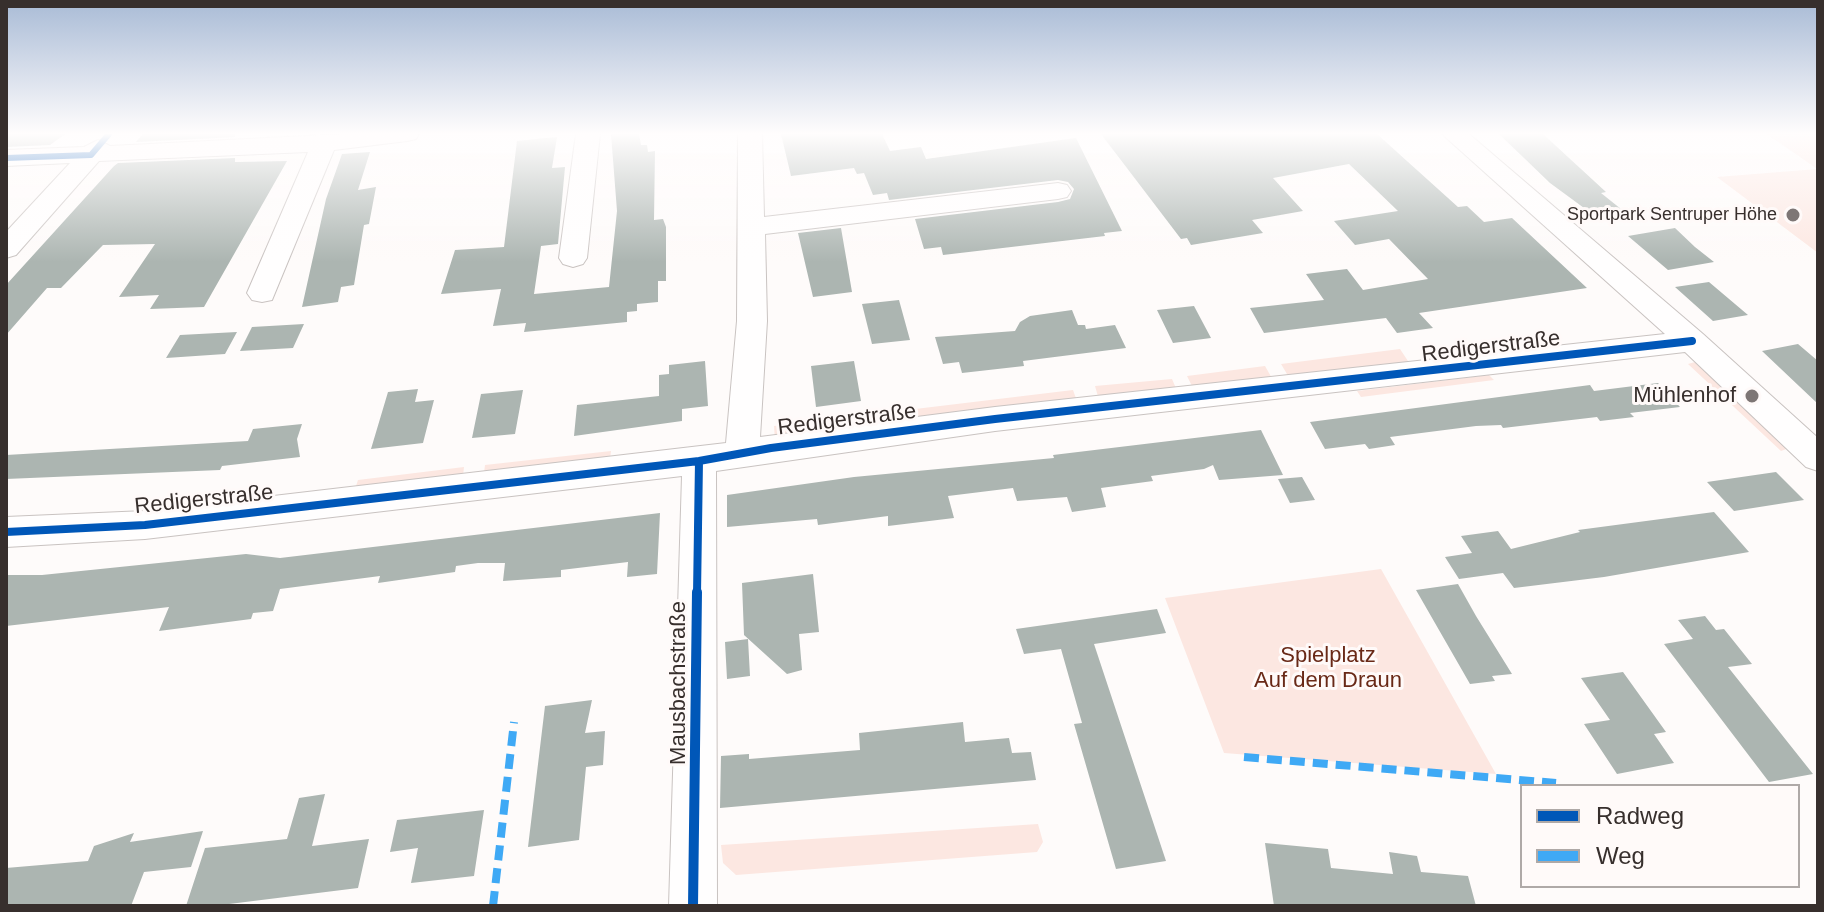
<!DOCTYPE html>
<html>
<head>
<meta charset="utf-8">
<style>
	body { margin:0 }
	#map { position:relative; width:1824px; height:912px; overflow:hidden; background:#fefbfa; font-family:Helvetica,sans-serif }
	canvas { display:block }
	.frame { position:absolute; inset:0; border:8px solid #372f2d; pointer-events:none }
	.legend { position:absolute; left:1520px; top:784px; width:280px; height:104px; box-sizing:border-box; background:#fffaf9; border:2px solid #afa9a7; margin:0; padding:10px 14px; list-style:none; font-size:24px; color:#372f2d }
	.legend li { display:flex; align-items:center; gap:16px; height:40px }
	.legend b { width:40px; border:2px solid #afa9a7 }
</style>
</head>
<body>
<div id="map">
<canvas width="1824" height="912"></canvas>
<div class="frame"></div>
<ul class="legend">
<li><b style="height:10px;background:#0057b8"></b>Radweg</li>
<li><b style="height:10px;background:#3fa9f5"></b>Weg</li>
</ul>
</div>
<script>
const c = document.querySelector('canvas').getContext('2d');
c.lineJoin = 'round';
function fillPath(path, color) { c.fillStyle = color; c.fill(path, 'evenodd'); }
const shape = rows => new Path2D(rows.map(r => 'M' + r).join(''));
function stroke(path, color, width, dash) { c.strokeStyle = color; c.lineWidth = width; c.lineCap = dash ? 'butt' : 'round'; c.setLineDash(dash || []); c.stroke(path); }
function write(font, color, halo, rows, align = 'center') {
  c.font = font + ' Helvetica,sans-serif'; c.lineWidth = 6; c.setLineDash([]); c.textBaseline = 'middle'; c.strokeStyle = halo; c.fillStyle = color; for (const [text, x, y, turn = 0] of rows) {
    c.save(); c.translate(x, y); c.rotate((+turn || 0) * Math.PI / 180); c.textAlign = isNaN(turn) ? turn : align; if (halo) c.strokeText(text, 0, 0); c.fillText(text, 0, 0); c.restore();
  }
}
const green = shape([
	[1767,134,1818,134,1818,253,1717,177,1817,169],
	[1400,349,1410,364,1290,379,1281,364],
	[1695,362,1714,372,1789,448,1781,451,1688,364],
	[1265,366,1273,380,1194,390,1187,376],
	[1489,375,1494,380,1361,397,1357,391],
	[1172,379,1178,393,1099,400,1095,386],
	[1073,390,1078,404,775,441,774,426],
	[611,451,610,459,484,473,485,465],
	[464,467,463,476,355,489,358,480],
	[1381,569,1496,774,1224,753,1165,598],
	[1038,824,1043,842,1037,852,736,875,723,863,721,845]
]);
const building = shape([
	[6,134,65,134,50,145,6,147],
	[143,134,235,134,235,137,136,142],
	[611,134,639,134,641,145,647,145,648,152,655,151,654,220,663,219,666,227,666,281,658,281,658,302,637,304,637,311,627,312,627,322,524,332,526,323,493,326,501,289,441,294,455,250,504,247,517,141,557,137,552,168,565,167,558,244,541,246,534,294,609,287,617,211],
	[781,134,882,134,890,151,921,147,926,159,1076,138,1122,231,1104,233,1105,236,943,255,941,247,924,249,915,219,1058,202,1070,199,1074,189,1068,182,1058,180,889,200,887,193,873,195,864,173,857,174,854,168,791,176],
	[1101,134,1377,134,1458,207,1467,206,1484,222,1512,218,1587,288,1419,313,1433,328,1397,333,1386,318,1264,333,1250,308,1324,300,1306,274,1347,269,1363,290,1428,279,1389,239,1355,245,1334,221,1398,211,1349,164,1273,178,1303,211,1252,220,1263,233,1191,245,1187,238,1181,239],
	[1499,134,1543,134,1606,192,1601,193,1631,217,1599,219,1550,183],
	[370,152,358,190,376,187,369,224,364,225,354,285,341,287,338,302,302,307,326,199,342,154],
	[235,158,235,162,287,161,204,307,150,309,159,295,119,297,155,244,103,245,61,288,47,288,6,335,6,285,114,166,118,163],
	[841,228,852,292,813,297,798,233],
	[1675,228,1695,247,1714,262,1668,270,1628,236],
	[1709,282,1748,315,1713,321,1675,287],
	[899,300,910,340,872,344,862,304],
	[1194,306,1211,338,1173,343,1157,310],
	[1072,310,1078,325,1085,325,1086,329,1115,325,1126,348,1023,361,1024,366,962,373,959,362,943,364,935,337,1015,331,1020,322,1030,316],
	[304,324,293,348,240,351,252,327],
	[237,332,225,354,166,358,180,335],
	[1798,344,1818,361,1818,404,1762,351],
	[705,361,708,406,682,409,682,421,574,436,577,405,659,396,659,375,669,374,669,365],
	[854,361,861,401,816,407,811,366],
	[1658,383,1680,407,1630,413,1634,417,1600,421,1597,417,1503,428,1501,425,1476,426,1390,437,1395,445,1369,449,1365,444,1325,449,1310,422,1590,385,1594,391],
	[418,389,415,402,434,400,423,443,371,449,388,392],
	[523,390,515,434,472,438,481,394],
	[302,424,297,439,300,457,222,466,220,470,6,479,6,455,248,441,253,429],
	[1261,430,1283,475,1219,480,1213,465,1204,469,1151,476,1153,481,1101,488,1106,507,1072,512,1067,497,1017,501,1013,488,948,496,954,518,888,526,888,516,818,525,817,519,727,527,727,495,854,477,1054,458,1053,455],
	[1776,472,1804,500,1734,511,1707,482],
	[1302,477,1315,500,1290,503,1278,479],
	[1714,512,1749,552,1604,577,1514,588,1503,573,1459,579,1445,557,1472,553,1461,536,1498,531,1511,549,1580,532,1578,530],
	[660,513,657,574,627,577,628,562,561,570,561,577,503,581,505,563,478,563,456,566,455,572,378,583,380,576,280,589,273,611,253,613,251,619,159,631,169,607,6,626,6,575,42,575,246,554,280,558],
	[813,574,819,632,799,634,802,670,787,674,744,635,742,583],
	[1458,584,1476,616,1512,674,1492,676,1495,681,1470,684,1416,590],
	[1157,609,1166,633,1094,644,1166,861,1116,869,1074,724,1082,723,1061,649,1024,654,1016,629],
	[1705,616,1716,630,1724,629,1752,664,1728,667,1813,774,1769,782,1664,644,1693,639,1678,620],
	[748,639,750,676,727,679,725,642],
	[1623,672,1666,732,1654,734,1674,763,1617,774,1584,724,1610,720,1581,678],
	[592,700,585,733,605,731,603,765,586,767,579,840,528,847,545,706],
	[963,722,965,742,1009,738,1012,753,1031,752,1036,780,720,808,721,756,749,754,749,759,860,750,859,733],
	[325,794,312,846,369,839,358,888,213,906,186,906,205,848,287,839,299,798],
	[484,810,474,876,411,883,418,848,390,852,397,820],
	[203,831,191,867,144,872,131,906,6,906,6,868,88,861,94,846,134,833,130,842],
	[1265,843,1328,849,1331,868,1393,874,1389,852,1417,856,1421,872,1468,876,1476,906,1274,906]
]);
const street = shape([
	[345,134,419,134,416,139,407,141,334,150,272,300,262,302,252,300,247,293,308,152,99,161,16,255,6,258,6,232,70,163,6,166,6,150,84,147,98,140,110,146,345,134],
	[576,134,600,134,587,258,583,264,573,267,563,264,559,258,576,134],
	[738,134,762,134,764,217,1058,183,1067,185,1071,191,1067,197,1058,199,765,234,767,321,760,437,995,407,1665,334,1442,134,1469,134,1703,334,1818,438,1818,471,1806,467,1685,352,995,431,716,471,717,906,669,906,682,476,145,539,6,547,6,517,145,511,726,443,737,321,738,134]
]);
const quiet = shape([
	[1244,757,1556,783],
	[493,906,514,722]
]);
const cyclewayFar2 = shape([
	[6,158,91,155,109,134]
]);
const cyclewayFar1 = shape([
	[6,532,145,525,699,461,771,448,995,419,1692,341],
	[697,594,699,461]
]);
const cycleway = shape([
	[693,906,697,592]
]);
const markers = [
	[1793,215,8,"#7d7675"],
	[1752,396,8,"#7d7675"]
];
const farPoinames = [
	["Sportpark Sentruper Höhe",1777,215]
];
const streetNames = [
	["Redigerstraße",1491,347,-7],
	["Redigerstraße",847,420,-7],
	["Redigerstraße",204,500,-6],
	["Mausbachstraße",679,683,-90]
];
const poiNames = [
	["Mühlenhof",1736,396]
];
const parkNames = [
	["Spielplatz",1328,656],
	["Auf dem Draun",1328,681]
];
fillPath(green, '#fce7e1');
fillPath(building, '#acb5b1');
stroke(street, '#c9c3c1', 2);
fillPath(street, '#fffefe');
stroke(quiet, '#3fa9f5', 8, [15, 8]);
stroke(cyclewayFar2, '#0057b8', 6);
stroke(cyclewayFar1, '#0057b8', 8);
stroke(cycleway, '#0057b8', 10);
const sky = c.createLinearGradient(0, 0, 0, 262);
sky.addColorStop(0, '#a9bbd6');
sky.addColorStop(0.51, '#fffdfd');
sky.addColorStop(1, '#fffdfd00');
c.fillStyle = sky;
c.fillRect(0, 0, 1824, 262);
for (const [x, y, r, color] of markers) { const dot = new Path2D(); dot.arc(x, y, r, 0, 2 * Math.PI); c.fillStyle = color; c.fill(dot); stroke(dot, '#fffaf9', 3); }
write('18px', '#372f2d', '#fffaf9', farPoinames, 'right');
write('22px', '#372f2d', '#fffaf9', streetNames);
write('22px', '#372f2d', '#fffaf9', poiNames, 'right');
write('22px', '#692917', '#fffaf9', parkNames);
</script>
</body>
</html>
